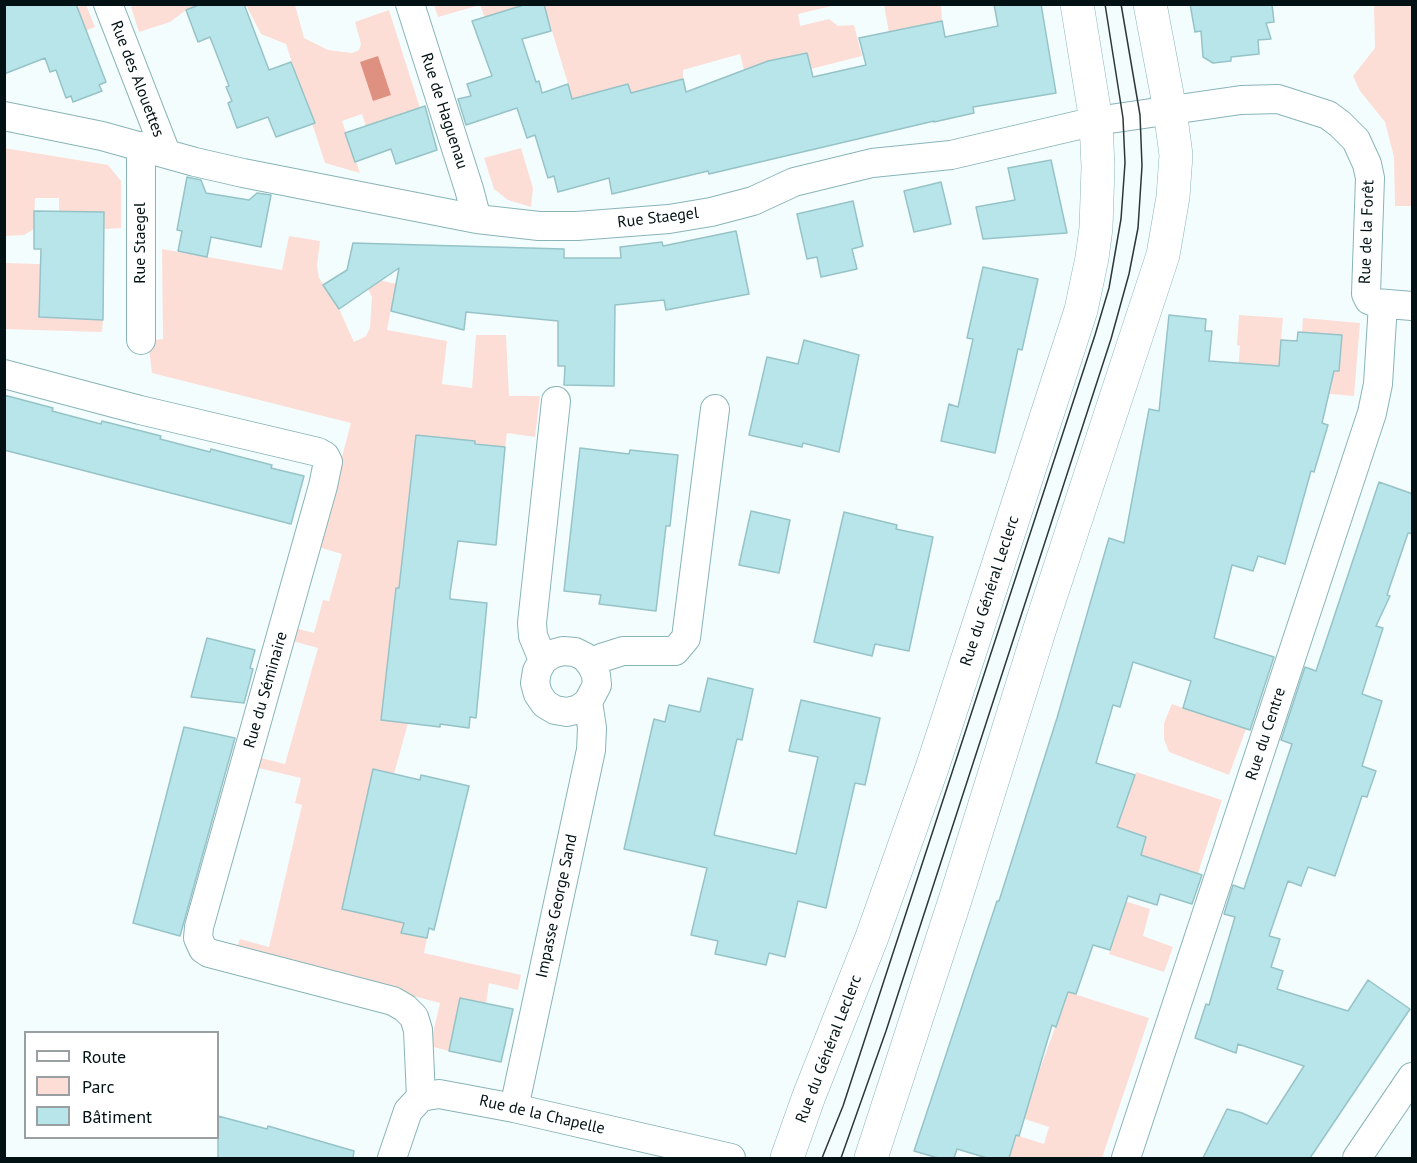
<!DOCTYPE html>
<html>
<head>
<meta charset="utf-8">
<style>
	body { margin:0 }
	#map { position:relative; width:1417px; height:1163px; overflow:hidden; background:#f4fdfe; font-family:"PT Sans",sans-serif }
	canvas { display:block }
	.frame { position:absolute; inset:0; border:6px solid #021113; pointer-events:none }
	.legend { position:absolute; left:24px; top:1031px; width:195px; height:108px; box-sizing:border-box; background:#fff; border:2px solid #9aa0a1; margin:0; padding:8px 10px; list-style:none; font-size:18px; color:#021113 }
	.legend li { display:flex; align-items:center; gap:12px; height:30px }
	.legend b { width:30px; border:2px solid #9aa0a1 }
</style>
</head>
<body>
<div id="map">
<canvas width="1417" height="1163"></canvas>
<div class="frame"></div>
<ul class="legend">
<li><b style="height:8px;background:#fff"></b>Route</li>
<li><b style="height:16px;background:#fcded7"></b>Parc</li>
<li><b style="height:16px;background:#b7e5e9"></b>Bâtiment</li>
</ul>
</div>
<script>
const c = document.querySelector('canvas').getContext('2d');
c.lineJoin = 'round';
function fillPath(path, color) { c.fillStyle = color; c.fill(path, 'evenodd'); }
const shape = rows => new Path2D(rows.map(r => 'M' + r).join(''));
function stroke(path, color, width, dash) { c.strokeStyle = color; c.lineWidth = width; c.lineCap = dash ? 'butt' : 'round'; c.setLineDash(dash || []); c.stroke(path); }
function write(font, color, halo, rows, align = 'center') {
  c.font = font + ' "PT Sans",sans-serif'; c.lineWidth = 4.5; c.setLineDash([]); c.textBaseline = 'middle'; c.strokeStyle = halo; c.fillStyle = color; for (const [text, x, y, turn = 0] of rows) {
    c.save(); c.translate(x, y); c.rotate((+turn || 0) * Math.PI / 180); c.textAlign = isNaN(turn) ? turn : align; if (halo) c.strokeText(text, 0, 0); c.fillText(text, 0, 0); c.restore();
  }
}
const green = shape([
	[138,4,201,5,186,10,170,22,139,32,131,7],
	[83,5,86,5,95,27,51,44,49,17],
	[246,5,295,5,304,38,328,50,352,53,359,50,361,44,355,22,389,10,420,108,366,126,362,114,342,121,360,173,325,163,286,44,261,34],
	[434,5,527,5,485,18,480,5,438,17],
	[544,5,836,5,798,14,800,26,829,19,838,26,854,25,862,56,811,69,806,53,744,70,740,54,683,70,683,79,631,93,573,100],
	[884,5,941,5,942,21,917,26,894,61],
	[1374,5,1412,5,1412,206,1395,206,1394,157,1385,122,1360,91,1353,76,1375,48],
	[4,148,108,165,121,181,121,228,104,229,104,212,59,211,59,198,35,198,34,229,24,235,5,236],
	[521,148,533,188,531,207,508,200,494,189,484,158],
	[289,236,320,241,317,266,319,278,339,309,354,342,366,336,370,328,372,297,368,289,371,278,396,284,387,330,447,341,442,384,472,388,476,335,506,335,509,396,540,396,535,437,507,433,505,447,475,443,475,441,416,435,404,538,425,591,396,588,381,719,408,723,394,774,373,769,342,909,404,923,402,933,427,938,424,953,521,975,518,990,489,983,486,1004,460,999,449,1051,430,1046,440,1003,236,950,240,939,269,947,302,805,295,803,301,778,250,766,253,756,285,764,318,648,292,641,295,628,314,633,323,600,329,601,342,554,318,547,351,423,152,373,148,341,163,339,162,249,282,270],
	[5,263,102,266,101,278,40,277,39,317,60,317,60,319,103,320,102,332,5,329],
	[1239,315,1283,318,1278,374,1238,371,1240,346,1237,345],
	[1303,318,1360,323,1354,396,1294,391,1332,371,1339,371,1342,335,1302,332],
	[1172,704,1246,729,1229,775,1169,752,1164,739,1164,723],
	[1136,772,1222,800,1198,873,1141,855,1146,837,1114,826],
	[1090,890,1150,909,1143,936,1173,947,1164,972,1109,954,1118,928,1102,922],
	[1068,992,1149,1018,1102,1158,1009,1158,1016,1135,1044,1144,1049,1127,1022,1118]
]);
const water = shape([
	[378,56,391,95,373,101,360,62]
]);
const building = shape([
	[4,4,76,4,106,82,99,85,102,91,73,102,71,96,66,98,56,70,50,72,45,58,4,74,4,4],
	[201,4,244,4,269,70,291,62,315,123,276,137,268,117,237,128,228,103,232,101,226,87,229,86,210,37,198,42,186,10,201,4],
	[527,4,544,4,551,31,522,39,536,82,539,81,542,93,568,84,572,99,628,84,631,93,683,79,686,92,768,61,807,53,813,77,866,65,859,38,942,21,945,37,998,26,994,4,1041,4,1056,93,973,107,974,113,934,122,934,121,709,174,708,171,612,194,609,178,558,192,554,176,548,178,535,135,527,138,517,108,466,125,458,99,471,96,467,84,492,76,472,21,527,4],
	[1190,4,1272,4,1274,22,1266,23,1271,39,1258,40,1259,54,1231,57,1231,61,1213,63,1203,57,1201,31,1195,32,1190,4],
	[425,106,437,150,396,164,391,149,355,162,345,133,425,106],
	[1051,160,1067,233,983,239,976,207,1015,200,1008,168,1051,160],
	[187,177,201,180,206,193,249,200,257,193,271,195,261,247,211,237,207,257,178,251,182,231,177,230,187,177],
	[941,182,951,224,914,232,904,191,941,182],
	[853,201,863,246,852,249,857,269,821,277,817,257,807,259,797,214,853,201],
	[34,211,104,212,103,320,39,317,41,249,34,249,34,211],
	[736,231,749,294,666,310,664,300,615,305,614,386,564,385,565,366,558,366,558,321,466,312,464,330,391,311,399,268,339,309,323,285,347,270,353,243,564,249,564,258,621,258,620,247,662,242,663,246,736,231],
	[983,267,1038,279,1022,350,1018,349,995,453,941,441,949,404,958,407,973,339,967,338,983,267],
	[1169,315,1206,319,1205,331,1212,331,1209,361,1279,366,1281,340,1297,341,1298,332,1342,335,1339,371,1334,371,1322,423,1328,425,1314,472,1311,471,1285,564,1258,556,1253,571,1232,565,1214,638,1274,657,1250,730,1183,708,1191,681,1133,662,1120,707,1113,705,1096,763,1135,775,1117,827,1146,837,1141,855,1202,875,1192,904,1160,894,1157,905,1128,896,1110,950,1093,945,1076,994,1068,992,1056,1027,1052,1025,1019,1136,1016,1135,1009,1158,987,1158,957,1149,954,1158,938,1158,914,1151,997,901,999,901,1057,718,1109,538,1124,543,1149,409,1159,411,1169,315],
	[804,340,859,355,839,452,803,443,802,447,749,435,767,357,798,364,804,340],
	[4,395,53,408,52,411,101,424,102,421,161,436,160,439,210,452,211,449,237,456,272,465,271,468,304,476,291,524,4,450,4,395],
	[416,435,475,441,475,444,505,447,496,545,458,541,450,594,450,599,487,603,476,718,470,717,469,728,440,724,440,727,381,720,396,588,399,588,416,435],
	[580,448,629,454,630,450,678,455,670,526,666,526,656,611,599,604,601,595,564,591,580,448],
	[1379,482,1413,494,1413,534,1408,533,1387,595,1390,596,1376,626,1383,628,1362,694,1382,701,1362,766,1376,771,1367,797,1362,796,1335,876,1308,867,1301,886,1288,881,1269,936,1280,939,1271,967,1283,971,1277,989,1348,1011,1368,980,1410,1009,1310,1158,1203,1158,1227,1109,1242,1113,1267,1124,1304,1066,1238,1044,1236,1053,1195,1038,1206,1004,1209,1005,1235,917,1224,914,1233,885,1244,889,1292,744,1281,740,1305,667,1316,671,1379,482],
	[751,511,790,520,779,573,739,565,751,511],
	[844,512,897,525,896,529,933,537,909,651,875,644,872,656,814,642,844,512],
	[207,638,255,650,250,668,253,669,244,703,191,697,207,638],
	[708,678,753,689,742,740,737,739,714,835,796,854,818,757,789,751,801,700,880,718,865,785,855,783,826,908,798,901,785,957,769,953,766,965,715,954,718,941,691,935,707,868,624,849,654,719,665,722,669,705,700,712,708,678],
	[184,727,235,738,180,936,133,923,184,727],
	[373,769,420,780,421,775,469,786,434,930,429,928,427,938,401,933,404,923,342,909,373,769],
	[460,998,513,1009,501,1062,449,1051,460,998],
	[218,1116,267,1129,268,1126,354,1151,353,1158,218,1158,218,1116]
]);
const minor = shape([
	[108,4,166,153],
	[410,4,469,189,477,219],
	[4,116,102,136,195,162,243,173,477,219,539,226,577,226,669,219,711,212,753,201,794,182,872,163,951,155,1096,121,1241,100,1278,99,1328,115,1340,124,1356,140,1367,164,1370,178,1366,294,1369,300,1376,303,1412,306],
	[141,340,141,146],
	[4,374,140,410,318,452,325,456,328,462,323,486,199,927,198,938,203,949,209,953,393,1001,405,1008,414,1017,418,1030,421,1097],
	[543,660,533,636,532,623,556,401],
	[592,666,601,658,623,651,675,651,686,638,715,409],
	[514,1108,591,750,592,728,588,702,597,685,596,675,592,666,585,657,575,652,563,651,552,654,543,660,537,671,535,683,538,694,545,704,555,710,567,712,579,709,588,702],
	[392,1158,408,1111,421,1097,439,1094,514,1108,731,1158],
	[1126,1158,1372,413,1378,384,1383,304],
	[1357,1158,1412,1077]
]);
const secondary = shape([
	[787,1158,809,1096,872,937,933,765,1081,310,1092,258,1096,228,1098,167,1096,121,1077,4],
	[871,1158,956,897,1042,622,1163,255,1173,197,1176,155,1170,110,1150,4]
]);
const tram = shape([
	[822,1158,843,1106,1095,335,1109,288,1121,219,1125,163,1123,118,1105,4],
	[841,1158,886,1031,1111,339,1129,274,1138,228,1142,166,1141,140,1140,115,1121,4]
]);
const streetNames = [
	["Rue des Alouettes",137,79,69],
	["Rue de Haguenau",444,111,72],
	["Rue Staegel",658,218,-7],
	["Rue de la Forêt",1367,232,-88],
	["Rue Staegel",140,243,-90],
	["Rue du Général Leclerc",990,591,-72],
	["Rue du Séminaire",266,690,-74],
	["Rue du Centre",1266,734,-72],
	["Impasse George Sand",557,906,-78],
	["Rue du Général Leclerc",829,1049,-69],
	["Rue de la Chapelle",542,1115,13]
];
fillPath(green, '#fcded7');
fillPath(water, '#de9180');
fillPath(building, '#b7e5e9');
stroke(building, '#96c3c7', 1.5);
stroke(minor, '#88b4b8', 30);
stroke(secondary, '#88b4b8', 34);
stroke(minor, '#fff', 28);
stroke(secondary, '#fff', 33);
stroke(tram, '#2a3839', 1.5);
write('16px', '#021113', '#fff', streetNames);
</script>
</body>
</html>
